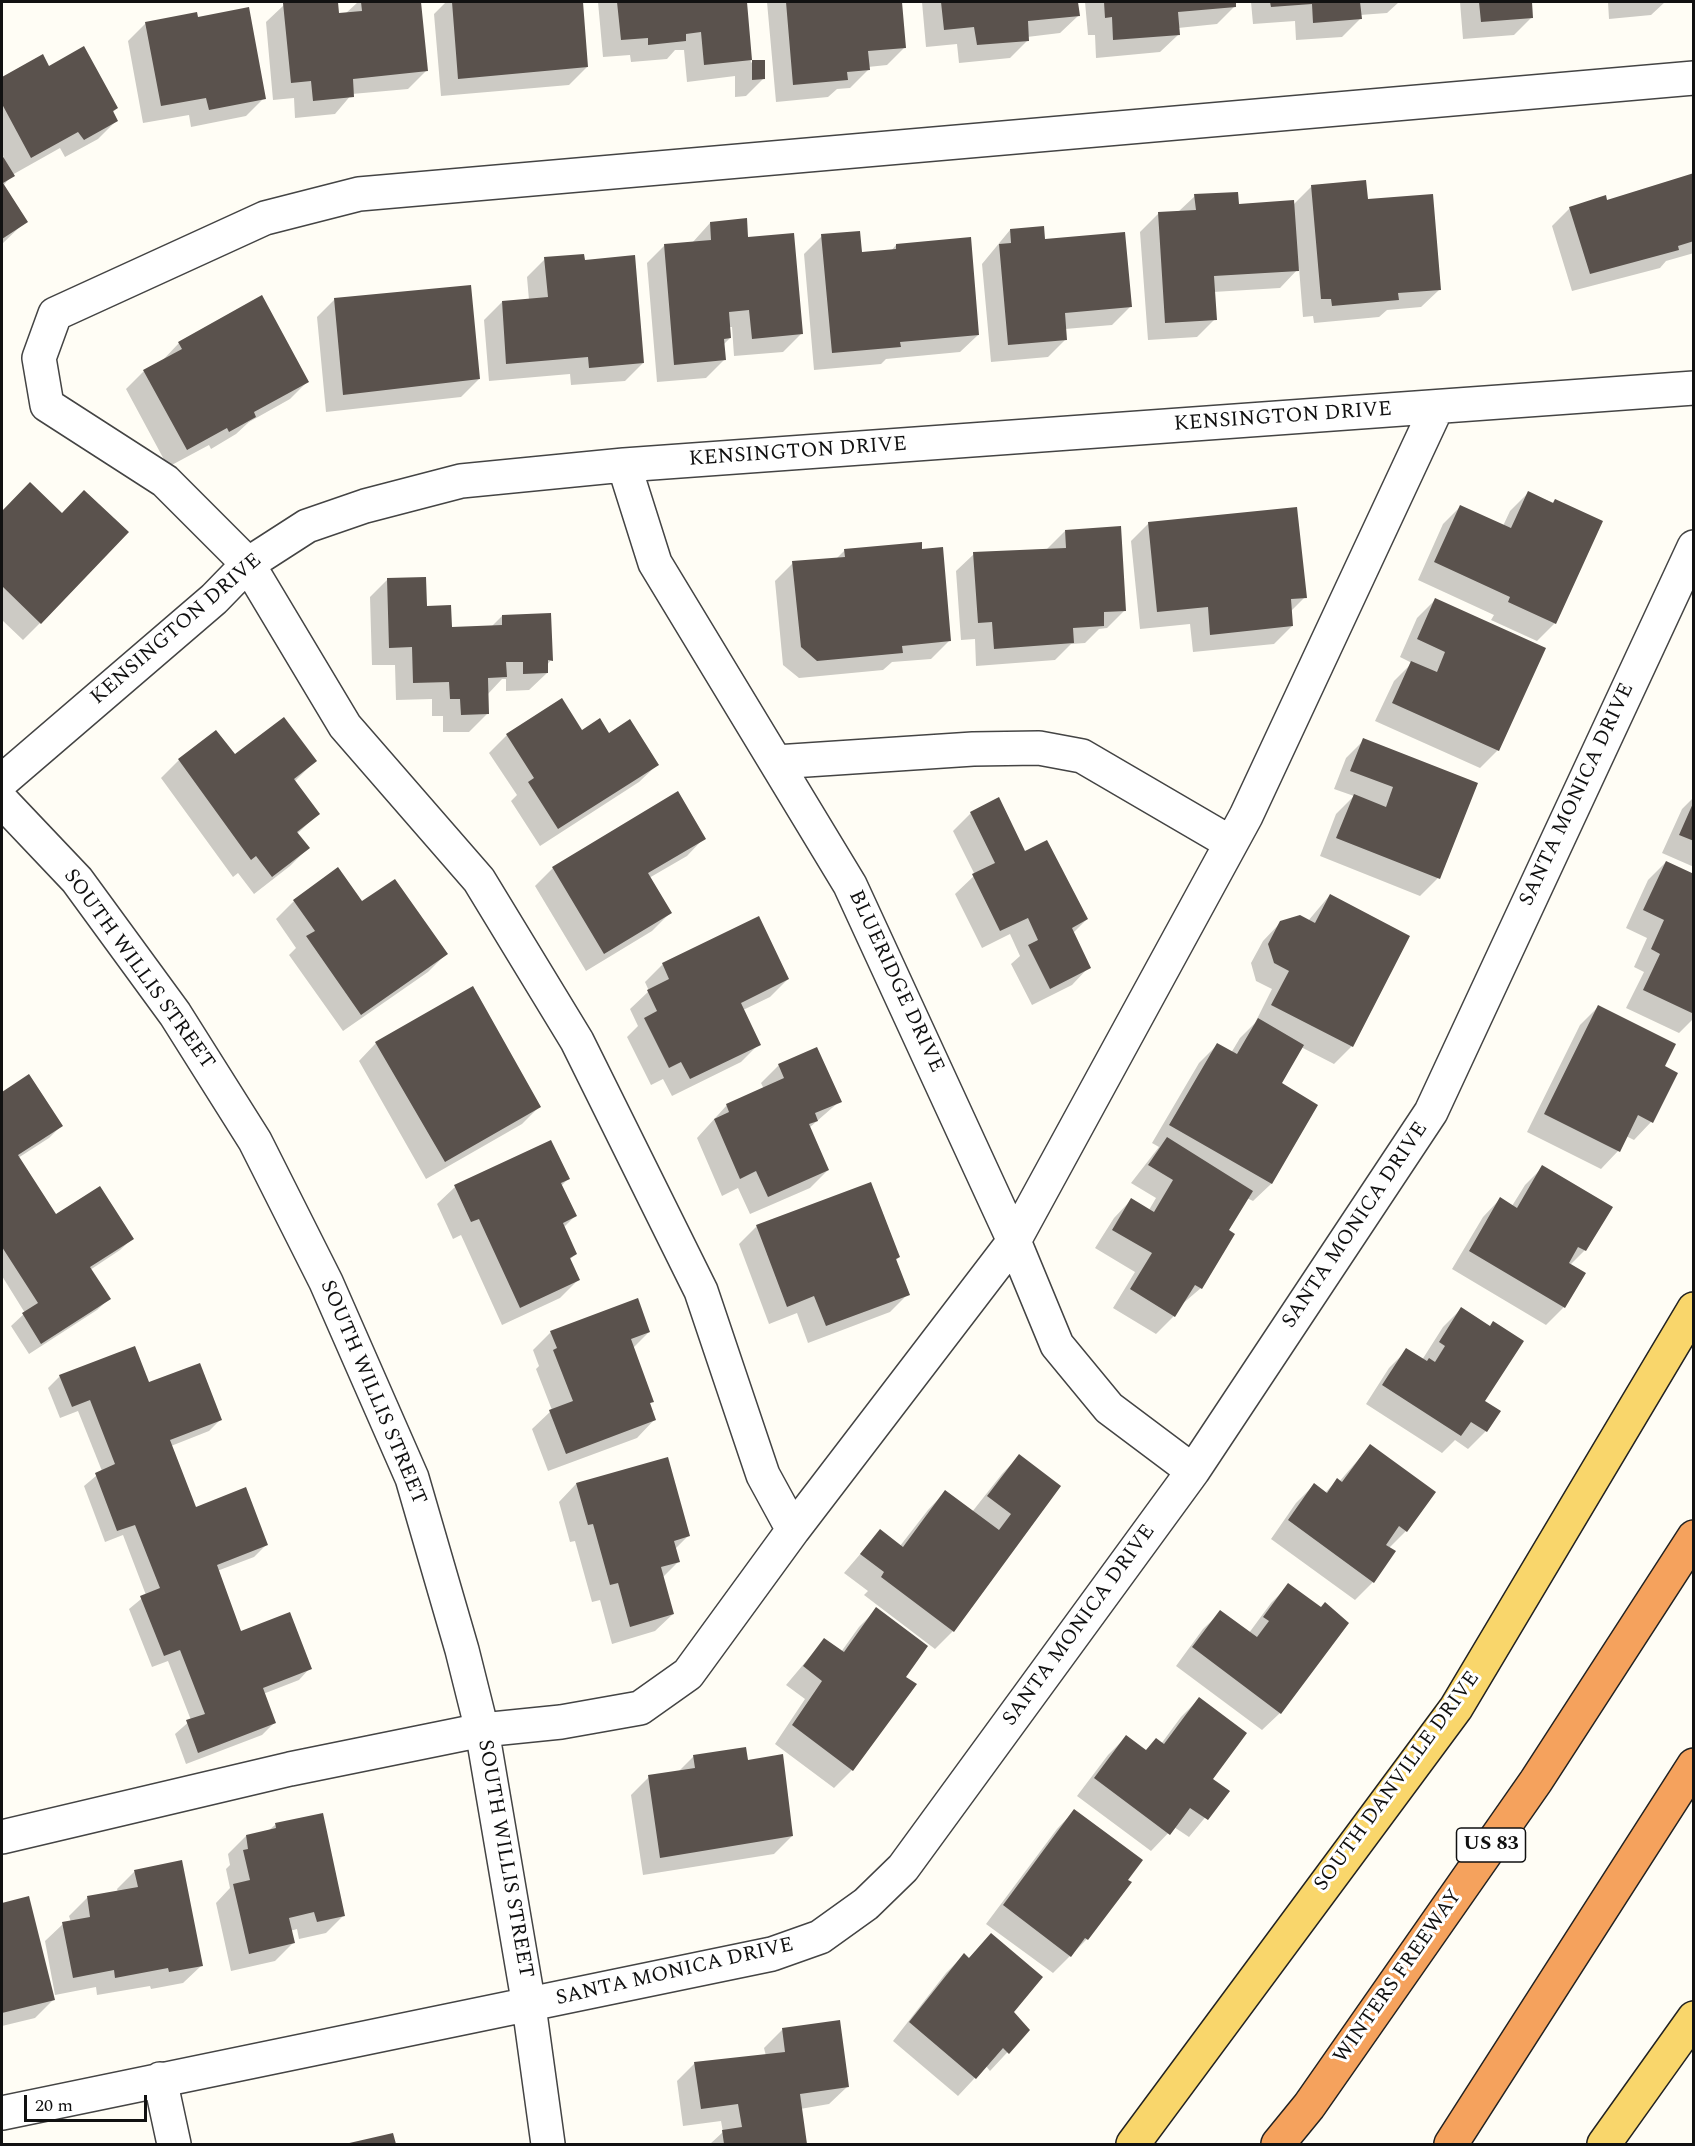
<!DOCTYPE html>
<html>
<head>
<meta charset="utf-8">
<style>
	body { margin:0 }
	#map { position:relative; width:1695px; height:2146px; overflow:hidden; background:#fffdf5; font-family:Spectral,serif }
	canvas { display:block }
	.frame { position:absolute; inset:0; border:3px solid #111; pointer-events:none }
	.scale { position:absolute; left:24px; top:2095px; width:123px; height:27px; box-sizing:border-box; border:3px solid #111; border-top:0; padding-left:8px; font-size:18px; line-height:21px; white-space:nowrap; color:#111; -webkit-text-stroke:4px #fff; paint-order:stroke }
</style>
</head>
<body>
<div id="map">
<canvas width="1695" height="2146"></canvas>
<div class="frame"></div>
<div class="scale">20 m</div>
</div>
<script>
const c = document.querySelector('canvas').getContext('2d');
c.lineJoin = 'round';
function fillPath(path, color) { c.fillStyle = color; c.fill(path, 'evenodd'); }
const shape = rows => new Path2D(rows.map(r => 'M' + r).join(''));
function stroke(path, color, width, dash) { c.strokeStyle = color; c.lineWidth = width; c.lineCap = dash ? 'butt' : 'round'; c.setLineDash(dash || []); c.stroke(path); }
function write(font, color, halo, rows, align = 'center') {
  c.font = font + ' Spectral,serif'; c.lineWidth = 6; c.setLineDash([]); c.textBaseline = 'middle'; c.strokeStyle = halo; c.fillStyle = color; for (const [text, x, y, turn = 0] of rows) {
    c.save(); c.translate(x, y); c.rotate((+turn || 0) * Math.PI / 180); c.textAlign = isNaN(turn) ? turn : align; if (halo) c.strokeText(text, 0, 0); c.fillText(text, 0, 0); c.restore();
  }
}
const shadow = shape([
	[315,2,337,2,338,15,345,14,358,2,419,2,426,71,408,89,352,94,335,114,295,118,294,98,273,100,266,22,284,5],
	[446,2,581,2,587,67,569,85,441,96,434,14],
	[598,2,745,2,751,63,753,61,764,78,746,96,735,97,735,76,687,82,684,50,675,50,667,59,631,62,630,55,603,57],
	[767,2,901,2,905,47,887,65,868,67,868,70,850,88,837,89,828,97,776,102],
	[922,2,1077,2,1078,16,1060,33,1027,37,1028,40,1010,58,959,63,957,44,926,47],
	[1085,2,1235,2,1235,6,1217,24,1178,28,1178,35,1160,52,1096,58,1095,35,1088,35],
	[1251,2,1399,2,1387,13,1360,15,1360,19,1342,37,1296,40,1295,21,1253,24],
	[1460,2,1531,2,1532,17,1514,35,1463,39],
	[1608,2,1665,2,1651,15,1609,19],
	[196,19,264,98,246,116,191,127,189,115,143,123,128,41,146,23],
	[42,56,49,68,117,108,112,113,116,121,98,139,65,157,60,148,12,175,3,186,26,221,2,244,2,159,4,158,2,154,2,79],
	[1694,175,1694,253,1666,261,1660,268,1572,291,1552,226,1570,208,1606,202],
	[1312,186,1366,200,1439,290,1421,307,1387,310,1379,317,1314,323,1313,316,1303,317,1299,268,1280,288,1213,292,1215,319,1197,337,1148,340,1140,232,1158,214,1178,212,1195,196,1237,206,1293,205],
	[710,223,747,239,801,334,783,352,734,356,732,327,729,327,730,338,723,345,724,360,706,378,657,382,647,263,665,245,692,243],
	[1010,230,1044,241,1130,307,1112,325,1065,329,1066,339,1048,357,991,362,982,264],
	[822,236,861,253,891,251,896,245,978,335,960,352,886,359,881,364,814,370,804,254],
	[545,259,583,261,643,363,625,381,571,385,570,374,489,381,484,320,502,302,529,300,527,277],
	[335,299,479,379,461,397,326,412,317,317],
	[179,343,308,381,290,399,249,422,236,434,211,449,209,445,168,467,126,389,144,371,161,362],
	[30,484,40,623,23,640,2,620,2,513],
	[1528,493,1601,521,1555,623,1537,641,1491,620,1494,615,1418,580,1443,524,1460,507,1503,526,1510,511],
	[1149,523,1305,597,1291,611,1292,626,1274,644,1193,652,1190,624,1140,629,1131,541],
	[1065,531,1125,610,1107,628,1099,629,1085,643,1071,644,1055,660,976,666,975,639,961,640,956,571,974,554,1047,549],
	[845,550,949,641,931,659,892,662,883,670,799,678,783,665,775,581,793,563,836,559],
	[388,579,451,628,492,626,502,616,551,660,547,665,547,673,529,690,506,691,506,679,502,679,487,695,487,714,469,732,443,732,443,716,432,716,432,699,396,700,395,665,372,665,370,597],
	[1435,600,1498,750,1480,768,1375,721,1394,681,1412,663,1400,657,1417,618],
	[582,732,608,735,657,765,639,782,540,846,511,801,517,795,489,753,507,735],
	[1364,740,1476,784,1438,878,1420,896,1320,856,1336,814,1354,796,1334,789,1346,758],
	[179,760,315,761,294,782,318,814,297,834,308,848,290,866,254,894,238,873,233,877,161,778],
	[1694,797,1694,867,1662,853,1682,809],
	[971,813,1024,853,1087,919,1073,933,1089,967,1072,985,1032,1005,1011,964,1020,956,1010,934,982,948,955,894,975,875,953,831],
	[704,838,687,856,649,878,670,913,652,931,586,971,535,886,553,868],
	[1666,862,1694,875,1694,1018,1679,1033,1626,1008,1644,972,1634,967,1647,938,1626,928,1648,880],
	[1330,895,1352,1046,1334,1064,1301,1047,1280,1084,1316,1105,1271,1184,1253,1201,1247,1198,1227,1230,1201,1288,1181,1305,1174,1316,1156,1334,1113,1308,1135,1272,1095,1248,1114,1218,1131,1200,1149,1210,1156,1198,1131,1183,1159,1147,1152,1143,1199,1063,1217,1045,1231,1053,1240,1038,1255,1023,1272,989,1256,981,1251,963,1263,941,1281,922,1308,921],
	[294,901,362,903,446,954,428,972,343,1031,289,955,296,948,276,919],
	[663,964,788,979,770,997,743,1010,759,1044,741,1062,672,1096,663,1079,651,1085,627,1037,638,1026,630,1009,649,991,645,982],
	[1598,1007,1663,1067,1651,1122,1634,1140,1626,1136,1618,1151,1601,1169,1527,1132,1580,1025],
	[376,1043,540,1106,522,1124,426,1179,359,1061],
	[779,1065,840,1101,809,1128,828,1170,810,1188,750,1214,738,1188,722,1196,697,1138,727,1105,764,1089,761,1083],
	[29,1076,61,1126,49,1138,18,1158,56,1216,132,1239,120,1250,90,1270,109,1299,97,1310,29,1354,11,1326,25,1313,2,1276,2,1093],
	[1543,1167,1585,1250,1570,1265,1564,1307,1546,1325,1452,1269,1483,1217,1500,1199,1512,1206,1525,1185],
	[568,1179,561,1186,575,1216,564,1227,576,1254,569,1260,578,1280,560,1298,502,1325,461,1235,453,1239,437,1204,455,1187],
	[757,1226,899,1257,895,1261,908,1294,890,1312,808,1343,797,1313,769,1324,739,1244],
	[1461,1309,1483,1402,1486,1431,1468,1449,1455,1440,1442,1453,1366,1404,1389,1368,1407,1350,1422,1360,1443,1327],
	[551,1332,649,1332,633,1348,652,1401,649,1405,654,1420,637,1438,548,1471,532,1429,552,1410,536,1369,539,1366,533,1350],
	[60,1376,148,1384,221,1419,209,1431,171,1446,195,1509,266,1545,254,1557,217,1571,241,1633,310,1668,299,1680,263,1694,274,1723,262,1735,186,1764,175,1734,191,1720,168,1661,152,1667,129,1609,146,1595,123,1535,105,1542,84,1486,102,1471,78,1411,60,1418,48,1388],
	[1370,1446,1406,1531,1389,1548,1394,1552,1373,1582,1355,1600,1271,1539,1296,1503,1314,1485,1325,1493,1337,1480,1339,1482],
	[1019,1456,1059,1486,953,1631,935,1649,864,1595,868,1591,844,1573,880,1531,900,1546,928,1510,945,1492,972,1512,1002,1474],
	[576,1484,688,1536,675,1549,678,1562,663,1577,673,1614,655,1631,612,1644,600,1600,592,1602,575,1541,570,1542,559,1502],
	[1289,1585,1280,1713,1262,1730,1176,1666,1203,1629,1221,1612,1249,1633,1271,1603],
	[877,1609,904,1677,852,1770,834,1788,775,1744,805,1699,786,1685,824,1640,841,1652,859,1627],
	[1199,1699,1211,1779,1227,1791,1189,1837,1174,1827,1151,1851,1077,1796,1108,1755,1126,1737,1145,1751,1161,1744,1181,1717],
	[694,1756,747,1761,792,1836,774,1854,643,1875,631,1795,649,1777,677,1773],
	[1074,1811,1087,1939,1053,1973,986,1924,1057,1829],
	[275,1825,344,1915,326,1933,299,1939,297,1929,290,1931,293,1943,275,1961,231,1971,216,1903,230,1888,226,1869,230,1865,228,1854,246,1836,268,1831],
	[135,1871,201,1966,183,1983,151,1989,150,1986,97,1995,96,1987,55,1995,45,1941,63,1924,71,1922,69,1916,87,1898,118,1892,117,1889],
	[28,1898,53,2000,35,2018,2,2026,2,1904],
	[991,1935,1012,2012,1028,2030,990,2071,986,2066,958,2096,893,2041,946,1973,964,1955,968,1959],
	[782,2030,847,2087,829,2104,800,2109,805,2144,710,2144,723,2132,721,2121,683,2126,677,2081,695,2063,766,2056,764,2048],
	[392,2135,394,2144,347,2144]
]);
const building = shape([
	[299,2,338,2,339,13,362,11,361,2,421,2,428,71,353,79,354,97,313,101,311,81,291,83,283,3],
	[452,2,583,2,588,67,458,79],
	[617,2,747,2,752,60,765,60,765,79,752,80,752,60,704,65,701,32,686,34,686,41,648,45,648,38,621,40],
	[786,2,902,2,906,48,868,51,870,70,847,72,848,80,793,85],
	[941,2,1078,2,1080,16,1028,21,1029,41,977,45,974,27,944,30],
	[1104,2,1236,2,1236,7,1178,12,1180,35,1113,40,1112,17,1105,18],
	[1270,2,1360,2,1362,19,1313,23,1312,4,1271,7],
	[1479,2,1532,2,1533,18,1481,22],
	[249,7,266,99,209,110,206,98,161,106,145,22,197,12,198,17],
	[84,46,118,108,113,111,118,121,84,140,78,132,31,158,2,104,2,77,43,54,49,66],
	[2,155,15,176,3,183,28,222,2,239],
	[1694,173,1694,241,1678,246,1679,250,1590,274,1569,207,1606,195,1607,200],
	[1366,180,1368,199,1433,194,1441,290,1398,293,1399,300,1332,306,1331,299,1321,299,1311,185],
	[1238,192,1239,204,1294,200,1299,271,1214,276,1217,320,1165,323,1158,212,1196,210,1194,194],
	[747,218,748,237,794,233,803,334,752,339,749,310,729,312,731,338,724,339,726,360,674,365,664,244,711,240,710,222],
	[1044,226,1045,239,1125,232,1132,307,1065,313,1067,340,1008,345,999,244,1011,243,1010,229],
	[860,231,862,252,896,249,896,244,971,237,979,335,900,342,901,347,832,353,821,234],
	[584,254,585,260,635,255,644,363,589,368,588,357,506,364,502,301,548,297,544,257],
	[471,285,480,379,343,395,334,298],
	[262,295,309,382,254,412,256,417,229,432,227,428,187,450,143,370,182,349,178,342],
	[30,482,62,513,84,490,129,532,41,624,2,586,2,511],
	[1528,491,1553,503,1555,499,1603,521,1556,624,1508,602,1510,597,1434,562,1460,505,1511,528],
	[1297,507,1307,598,1291,599,1293,626,1210,635,1208,607,1157,612,1148,522],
	[1121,526,1126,611,1104,612,1104,626,1073,628,1074,643,994,649,992,622,978,623,973,552,1066,548,1065,530],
	[922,542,922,549,943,547,951,641,902,646,903,653,817,661,801,647,792,561,845,557,844,549],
	[426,577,427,606,451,605,452,627,502,625,502,615,551,613,553,661,548,660,548,673,523,674,523,662,506,662,507,677,488,678,489,714,461,715,460,699,450,699,449,682,413,683,412,647,389,648,387,578],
	[1435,598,1546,648,1499,751,1392,703,1411,661,1437,672,1445,652,1417,639],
	[562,698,582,730,600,718,609,733,630,719,659,765,558,829,528,782,534,778,506,734],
	[284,717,317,761,294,779,320,814,297,832,310,848,272,877,256,856,251,860,178,759,216,730,235,754],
	[1363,738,1478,783,1440,879,1336,838,1354,794,1386,807,1393,787,1350,771],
	[678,791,706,839,648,873,672,913,604,954,552,867],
	[999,797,1025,851,1047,840,1088,919,1072,928,1091,968,1050,989,1028,945,1038,940,1028,918,1000,931,972,874,995,863,970,812],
	[1694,801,1694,841,1679,835],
	[1666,861,1694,874,1694,1014,1643,990,1660,954,1651,949,1664,920,1643,910],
	[338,867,362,901,395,879,448,954,361,1015,306,936,315,931,293,900],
	[1330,894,1410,936,1353,1047,1271,1005,1289,971,1274,963,1268,944,1280,921,1300,915,1315,923],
	[759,916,789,979,741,1003,761,1045,690,1079,681,1062,669,1068,644,1018,657,1011,647,990,669,979,662,963],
	[473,986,541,1107,445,1162,375,1042],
	[1598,1005,1676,1044,1665,1066,1678,1073,1653,1123,1638,1115,1620,1152,1544,1114],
	[1258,1018,1304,1045,1282,1083,1318,1105,1272,1184,1169,1125,1217,1043,1237,1054],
	[817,1047,842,1102,815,1113,818,1121,809,1124,829,1170,768,1197,756,1171,740,1179,714,1119,729,1112,726,1104,784,1078,778,1064],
	[29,1074,63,1126,18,1155,56,1214,100,1186,134,1239,90,1267,111,1299,41,1344,22,1313,38,1303,2,1247,2,1092],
	[1167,1137,1253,1191,1229,1230,1235,1234,1202,1289,1195,1285,1175,1317,1130,1289,1152,1253,1112,1230,1131,1198,1154,1212,1173,1180,1148,1165],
	[551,1140,570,1179,561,1183,577,1216,563,1223,577,1254,570,1258,580,1280,520,1308,479,1219,471,1222,454,1185],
	[1542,1165,1613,1207,1586,1251,1578,1247,1569,1263,1586,1273,1565,1308,1469,1251,1500,1197,1517,1208],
	[871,1182,900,1257,896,1259,910,1295,826,1326,814,1296,787,1307,756,1225],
	[638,1298,650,1332,631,1339,654,1402,650,1403,656,1420,566,1454,549,1410,573,1401,553,1350,557,1348,550,1331],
	[1461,1307,1490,1326,1493,1321,1524,1341,1485,1401,1501,1411,1487,1432,1471,1422,1461,1436,1382,1385,1406,1348,1427,1361,1429,1358,1435,1362,1445,1346,1439,1342],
	[135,1346,149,1382,200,1363,222,1420,170,1440,196,1507,246,1487,268,1545,217,1565,241,1631,290,1612,312,1669,263,1688,276,1723,198,1753,186,1720,205,1714,180,1650,164,1656,140,1596,160,1588,135,1525,117,1531,95,1473,115,1464,90,1400,72,1407,59,1375],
	[1370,1444,1436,1492,1407,1532,1399,1526,1386,1545,1396,1551,1374,1583,1288,1520,1314,1483,1327,1493,1337,1478,1342,1482],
	[1019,1454,1061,1486,954,1632,881,1577,884,1572,860,1554,880,1529,903,1547,945,1490,999,1530,1011,1514,987,1496],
	[668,1457,690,1536,674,1541,680,1562,661,1567,674,1614,630,1627,618,1583,610,1585,593,1524,588,1525,576,1483],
	[1288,1583,1321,1607,1325,1602,1349,1623,1281,1714,1192,1647,1220,1610,1257,1637,1269,1621,1263,1617],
	[876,1607,928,1646,906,1677,917,1684,853,1771,792,1725,822,1681,803,1666,824,1638,844,1652],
	[1199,1697,1247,1733,1213,1779,1230,1791,1208,1820,1190,1808,1170,1835,1094,1778,1126,1735,1146,1750,1156,1738,1164,1744],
	[746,1747,748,1760,783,1754,793,1836,660,1858,648,1775,695,1768,693,1755],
	[1074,1809,1143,1860,1128,1880,1132,1882,1088,1940,1085,1938,1071,1957,1003,1905],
	[323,1813,345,1916,317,1922,314,1912,289,1918,295,1943,249,1954,233,1884,250,1880,243,1850,248,1849,246,1835,276,1828,275,1823],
	[182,1860,203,1966,169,1972,168,1968,115,1978,114,1970,73,1978,62,1922,90,1917,87,1896,138,1887,134,1870],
	[29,1896,55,2000,2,2013,2,1903],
	[991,1933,1043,1977,1014,2012,1030,2030,1009,2054,1003,2048,976,2079,909,2022,964,1953,969,1958],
	[840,2020,849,2087,800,2094,807,2144,724,2144,722,2130,742,2127,738,2104,701,2109,694,2062,785,2052,782,2028],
	[393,2133,396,2144,345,2144]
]);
const minor = shape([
	[624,465,655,563,850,885,1014,1241,1057,1345,1109,1408,1193,1471],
	[776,762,973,749,1039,748,1082,756,1231,843],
	[2,781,214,599,248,564,307,526,365,506,461,481,624,465,1694,388],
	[2,801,77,880,175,1014,255,1141,326,1282,412,1478,462,1650,482,1730,529,2006,548,2144],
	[793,1530,763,1475,701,1291,577,1041,479,880,345,726,248,564,165,481,47,405,39,358,55,314,265,218,359,194,1694,78],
	[2,1837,290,1769,482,1730,561,1722,640,1708,688,1674,793,1530,1014,1241,1246,816,1437,407],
	[160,2079,174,2144],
	[2,2113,772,1954,820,1937,866,1904,903,1868,1193,1471,1431,1112,1694,547]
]);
const major = shape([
	[1133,2144,1456,1708,1694,1309],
	[1604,2144,1694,2018]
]);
const highway = shape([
	[1278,2144,1309,2106,1536,1781,1694,1537],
	[1451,2144,1694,1765]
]);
const shields = [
	[1491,1845,69]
];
const shieldNames = [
	["US 83",1491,1845]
];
const streetNames = [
	["KENSINGTON DRIVE",1283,418,-4],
	["KENSINGTON DRIVE",798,453,-4],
	["KENSINGTON DRIVE",177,630,-41],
	["SANTA MONICA DRIVE",1578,795,-65],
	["SOUTH WILLIS STREET",138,970,54],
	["BLUERIDGE DRIVE",895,982,65],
	["SANTA MONICA DRIVE",1356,1226,-56],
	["SOUTH WILLIS STREET",372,1393,67],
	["SANTA MONICA DRIVE",1080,1626,-54],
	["SOUTH DANVILLE DRIVE",1398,1782,-54],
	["SOUTH WILLIS STREET",504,1859,80],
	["SANTA MONICA DRIVE",675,1973,-13],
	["WINTERS FREEWAY",1399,1977,-55]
];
fillPath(shadow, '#0003');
fillPath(building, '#5a524d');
stroke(minor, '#444', 36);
stroke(major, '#222', 36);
stroke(highway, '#222', 36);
stroke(minor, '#fff', 33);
stroke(major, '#f9d66b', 33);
stroke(highway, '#f5a25d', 33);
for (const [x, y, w] of shields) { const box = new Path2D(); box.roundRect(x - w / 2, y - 17, w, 34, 4.5); c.fillStyle = '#fff'; c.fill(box); stroke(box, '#111', 1.5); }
write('bold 20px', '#111', null, shieldNames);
write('21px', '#111', '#fff', streetNames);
</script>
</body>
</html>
